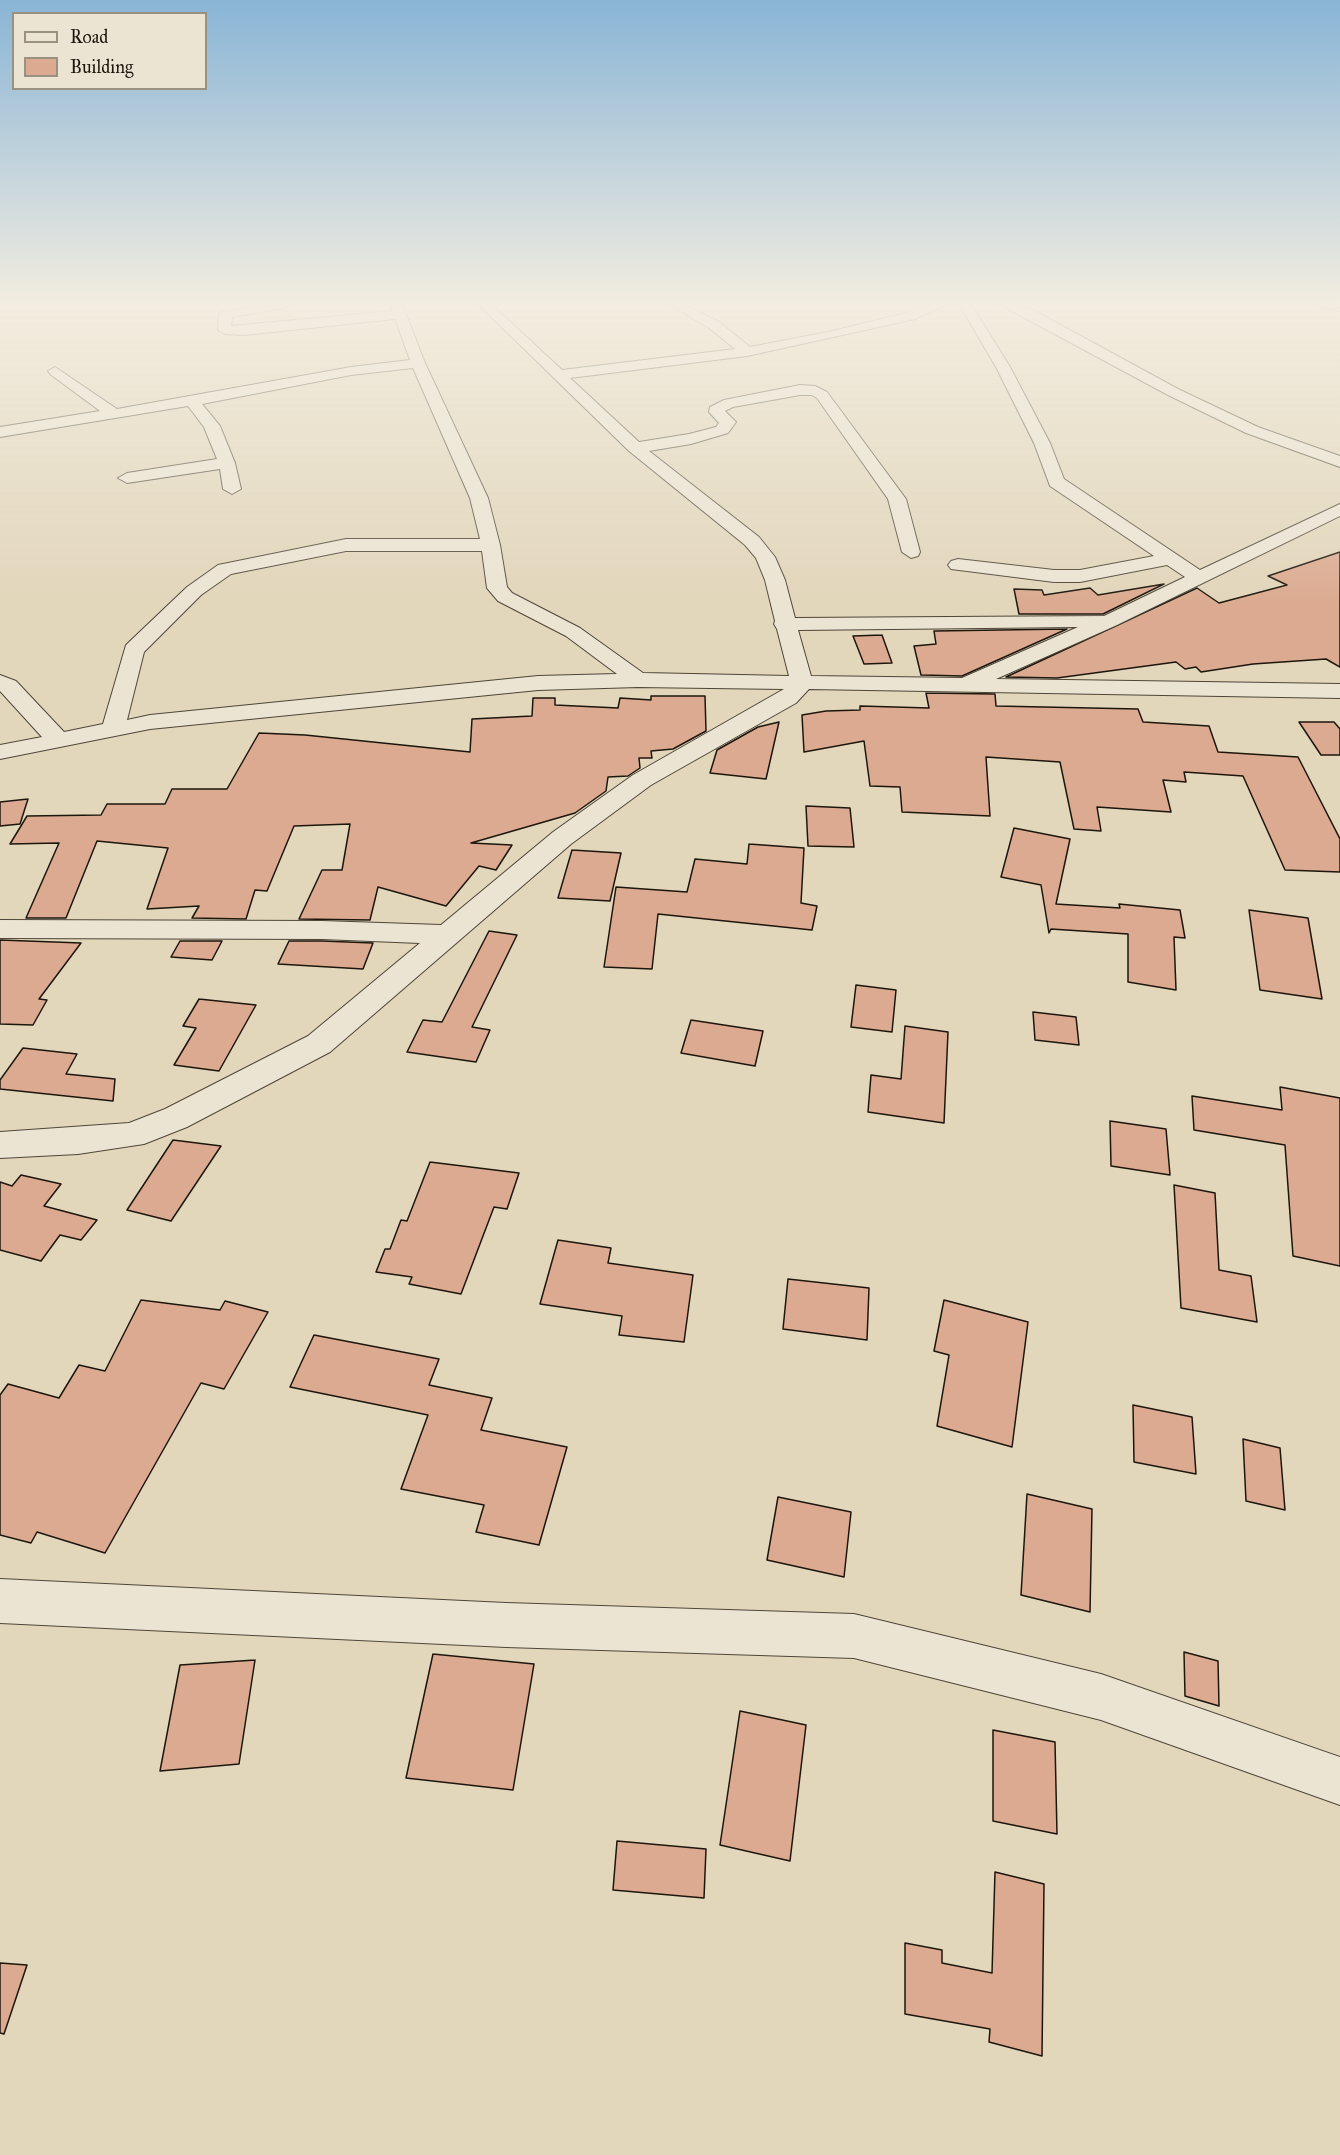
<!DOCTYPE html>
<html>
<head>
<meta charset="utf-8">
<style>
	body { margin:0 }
	#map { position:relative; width:1340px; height:2155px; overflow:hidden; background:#e2d6bb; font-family:"IM FELL Great Primer",serif }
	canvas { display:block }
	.legend { position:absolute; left:12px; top:12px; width:195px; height:78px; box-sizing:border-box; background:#ece4d3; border:2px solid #999283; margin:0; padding:8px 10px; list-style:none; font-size:18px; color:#1d160c }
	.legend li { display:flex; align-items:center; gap:12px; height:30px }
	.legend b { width:30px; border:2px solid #999283 }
</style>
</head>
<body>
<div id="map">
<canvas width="1340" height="2155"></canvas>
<ul class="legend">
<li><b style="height:8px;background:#ece4d3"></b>Road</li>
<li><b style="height:16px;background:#dbaa90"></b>Building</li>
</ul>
</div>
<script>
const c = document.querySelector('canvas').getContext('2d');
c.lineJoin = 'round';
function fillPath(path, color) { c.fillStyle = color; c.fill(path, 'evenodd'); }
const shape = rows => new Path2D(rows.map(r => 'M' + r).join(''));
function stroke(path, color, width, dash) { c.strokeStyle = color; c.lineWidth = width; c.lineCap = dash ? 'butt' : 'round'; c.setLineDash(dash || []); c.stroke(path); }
const building = shape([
	[1340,552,1340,667,1326,659,1253,664,1201,672,1196,667,1185,669,1176,662,1057,678,1006,677,1197,588,1219,603,1287,585,1268,576,1340,552],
	[1164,584,1103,614,1019,614,1014,589,1042,590,1044,595,1090,588,1098,595,1164,584],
	[1067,629,962,676,921,675,914,646,936,644,934,631,1067,629],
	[882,635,892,663,864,664,853,636,882,635],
	[926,693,995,694,996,706,1138,709,1143,722,1209,726,1218,752,1298,757,1340,839,1340,872,1285,870,1243,776,1184,772,1186,782,1163,780,1171,812,1097,807,1101,831,1074,829,1060,762,986,757,990,816,902,812,900,787,870,786,864,741,804,752,802,715,826,711,860,710,860,706,929,708,926,693],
	[651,696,705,696,706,731,673,749,651,751,652,758,639,758,640,768,628,776,608,777,606,791,575,813,471,843,512,845,496,870,479,866,446,906,378,887,370,920,299,919,322,870,342,870,350,824,294,826,267,891,255,890,246,919,192,918,199,906,147,909,168,848,97,841,66,918,26,918,59,843,10,844,27,816,101,815,107,804,165,804,172,789,227,789,259,733,305,735,470,752,472,719,532,716,533,698,555,698,555,705,618,708,620,698,651,700,651,696],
	[779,722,766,779,710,773,717,750,758,727,779,722],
	[1299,722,1334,722,1340,729,1340,755,1321,755,1299,722],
	[28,799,20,824,0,826,0,802,28,799],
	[806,806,850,808,854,847,808,846,806,806],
	[1014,828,1070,839,1056,904,1120,908,1119,904,1180,910,1185,938,1174,937,1176,990,1128,982,1128,934,1051,929,1049,933,1041,885,1001,877,1014,828],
	[749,844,804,848,801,903,817,906,812,930,658,914,652,969,604,967,616,887,687,892,695,859,747,864,749,844],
	[572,850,621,853,610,901,558,898,572,850],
	[1249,910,1308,918,1322,999,1260,990,1249,910],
	[489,931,517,935,472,1027,490,1030,476,1062,407,1052,423,1020,442,1022,489,931],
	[0,940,81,943,39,999,47,1000,33,1025,0,1024,0,940],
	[180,941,222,941,212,960,171,957,180,941],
	[289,941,322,941,373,943,363,969,278,964,289,941],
	[856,985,896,990,892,1032,851,1027,856,985],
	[199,999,256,1005,219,1071,174,1065,196,1028,183,1026,199,999],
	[1033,1012,1076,1017,1079,1045,1035,1040,1033,1012],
	[691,1020,763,1031,755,1066,681,1053,691,1020],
	[905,1026,948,1032,944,1123,868,1112,871,1075,901,1079,905,1026],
	[23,1048,77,1054,66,1074,115,1079,113,1101,0,1089,0,1080,23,1048],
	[1280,1087,1340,1098,1340,1266,1293,1256,1285,1145,1194,1130,1192,1096,1282,1110,1280,1087],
	[1110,1121,1166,1129,1170,1175,1111,1166,1110,1121],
	[173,1140,221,1146,171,1221,127,1210,173,1140],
	[430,1162,519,1173,507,1209,494,1207,461,1294,409,1284,412,1277,376,1272,385,1249,390,1249,401,1220,407,1221,430,1162],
	[21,1175,61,1184,44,1206,97,1220,81,1240,60,1235,41,1261,0,1250,0,1182,12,1186,21,1175],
	[1174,1185,1215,1193,1219,1270,1251,1276,1257,1322,1181,1308,1174,1185],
	[558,1240,611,1248,608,1263,693,1275,684,1342,619,1335,622,1316,540,1304,558,1240],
	[788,1279,869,1288,867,1340,783,1329,788,1279],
	[141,1300,220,1310,225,1301,268,1312,224,1389,201,1383,105,1553,37,1532,31,1543,0,1535,0,1395,8,1384,59,1398,79,1365,105,1371,141,1300],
	[944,1300,1028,1322,1012,1447,937,1426,949,1355,934,1351,944,1300],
	[314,1335,439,1359,429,1385,492,1398,481,1430,567,1447,539,1545,476,1532,484,1505,401,1489,428,1415,290,1387,314,1335],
	[1133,1405,1192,1417,1196,1474,1134,1462,1133,1405],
	[1243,1439,1280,1448,1285,1510,1246,1501,1243,1439],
	[1027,1494,1092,1509,1090,1612,1021,1595,1027,1494],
	[778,1497,851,1512,844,1577,767,1560,778,1497],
	[1184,1652,1218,1661,1219,1706,1185,1696,1184,1652],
	[433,1654,534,1664,513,1790,406,1778,433,1654],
	[255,1660,239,1764,160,1771,180,1665,255,1660],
	[740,1711,806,1725,790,1861,720,1845,740,1711],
	[993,1730,1055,1742,1057,1834,993,1821,993,1730],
	[617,1841,706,1849,704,1898,613,1890,617,1841],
	[995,1872,1044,1884,1042,2056,989,2042,990,2029,905,2014,905,1943,942,1950,942,1963,992,1973,995,1872],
	[0,1963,27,1965,4,2034,0,2033,0,1963]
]);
const minor = shape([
	[264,304,291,304,285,308,232,317,231,326,392,311,390,304,402,304,425,363,488,498,500,545,507,587,512,593,580,628,643,673,789,676,777,629,774,624,775,621,765,580,756,558,745,545,629,451,478,304,491,304,562,370,735,349,709,328,669,304,684,304,719,322,750,347,833,331,905,313,931,304,949,304,915,319,747,356,570,378,639,442,689,434,716,427,719,423,709,412,710,407,724,400,800,385,815,386,827,392,906,499,920,552,918,556,911,558,902,552,888,499,817,398,812,395,800,395,733,407,725,411,736,422,728,433,691,444,649,451,759,537,775,557,785,580,795,618,1104,616,1185,577,1167,565,1080,582,1054,582,951,569,948,565,951,561,958,559,1054,570,1080,570,1154,556,1050,486,1034,443,996,367,959,304,971,304,1010,367,1050,443,1064,479,1200,570,1340,504,1340,516,1117,625,996,679,1340,684,1340,698,809,689,796,703,651,785,571,844,330,1052,187,1127,144,1144,78,1154,0,1158,0,1132,129,1123,165,1109,308,1036,420,943,322,939,0,938,0,920,322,921,441,925,553,832,633,775,784,689,638,687,538,690,150,729,0,759,0,745,42,737,0,691,0,675,16,681,64,732,103,724,126,645,187,587,218,565,346,539,480,539,470,498,413,368,351,375,202,404,220,426,235,463,241,489,232,494,223,489,220,469,127,483,118,478,127,473,217,459,204,427,188,406,0,437,0,427,100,411,50,374,48,371,55,367,117,409,351,367,410,360,395,319,244,335,225,334,218,330,219,313,264,304],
	[346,551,482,551,487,588,498,601,566,636,617,674,538,676,150,715,127,720,144,652,201,595,231,574,346,551],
	[1078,627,962,678,811,676,798,630,1078,627],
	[999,304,1016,304,1033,310,1178,389,1258,427,1340,456,1340,467,1246,433,1168,395,999,304],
	[1318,304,1340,304,1340,311,1319,307,1318,304],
	[0,1579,506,1603,854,1614,1101,1674,1340,1757,1340,1805,1101,1720,854,1658,506,1647,0,1623,0,1579]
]);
fillPath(building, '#dbaa90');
stroke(building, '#1d160c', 1.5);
stroke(minor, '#4e4638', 2);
fillPath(minor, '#ece4d3');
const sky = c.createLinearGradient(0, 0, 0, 606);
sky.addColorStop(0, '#89b5d6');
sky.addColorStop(0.5, '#f2ede0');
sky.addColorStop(1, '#f2ede000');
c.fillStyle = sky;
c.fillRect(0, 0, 1340, 606);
</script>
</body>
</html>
